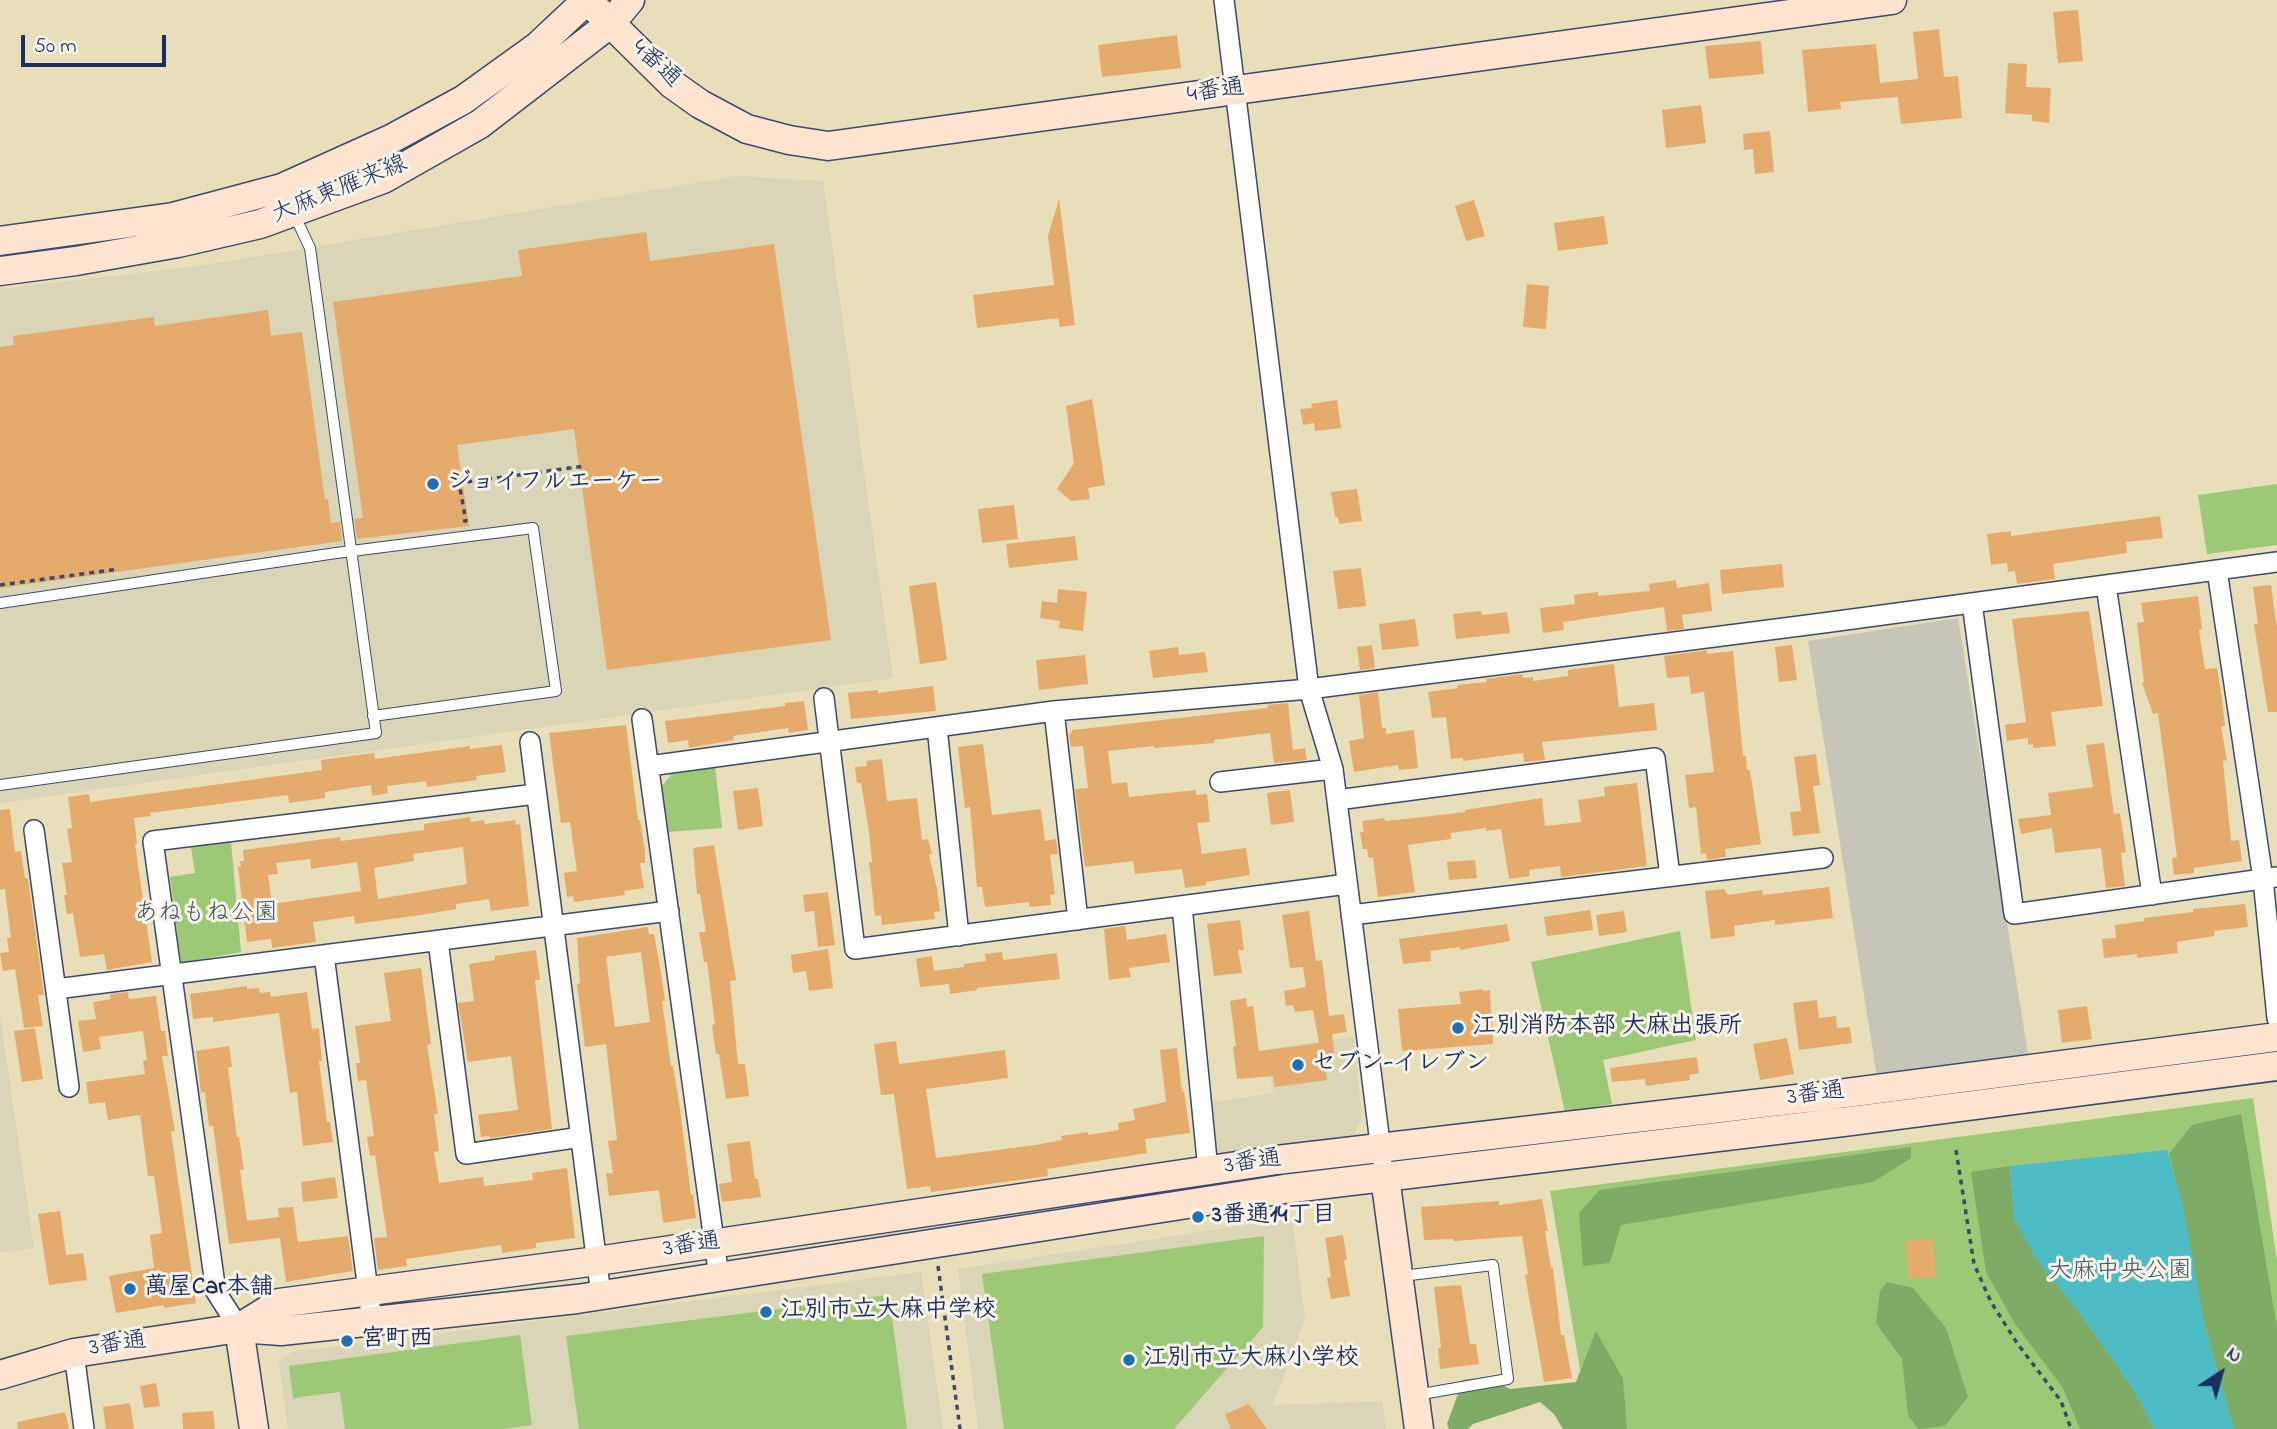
<!DOCTYPE html>
<html>
<head>
<meta charset="utf-8">
<style>
	body { margin:0 }
	#map { position:relative; width:2277px; height:1429px; overflow:hidden; background:#e8deb9; font-family:"Indie Flower",sans-serif }
	canvas { display:block }
	.north { position:absolute; left:2186px; top:1338px; width:70px; height:70px; -webkit-text-stroke:5px #f7f3e8; paint-order:stroke; rotate:36deg; font-size:19px; font-weight:700; line-height:28px; text-align:center; color:#1b2f5e }
	.north::after { content:''; display:block; margin:auto; width:24px; height:32px; background:#1b2f5e; clip-path:polygon(50% 0,100% 100%,50% 72%,0 100%) }
	.scale { position:absolute; left:21px; top:35px; width:145px; height:32px; box-sizing:border-box; border:4px solid #1b2f5e; border-top:0; padding-left:9px; font-size:21px; line-height:24px; white-space:nowrap; color:#1b2f5e; -webkit-text-stroke:5px #f7f3e8; paint-order:stroke }
</style>
</head>
<body>
<div id="map">
<canvas width="2277" height="1429"></canvas>
<div class="north">N</div>
<div class="scale">50 m</div>
</div>
<script>
const c = document.querySelector('canvas').getContext('2d');
c.lineJoin = 'round';
function fillPath(path, color) { c.fillStyle = color; c.fill(path, 'evenodd'); }
const shape = rows => new Path2D(rows.map(r => 'M' + r).join(''));
function stroke(path, color, width, dash) { c.strokeStyle = color; c.lineWidth = width; c.lineCap = dash ? 'butt' : 'round'; c.setLineDash(dash || []); c.stroke(path); }
function write(font, color, halo, rows, align = 'center') {
  c.font = font + ' "Indie Flower","Klee One",sans-serif'; c.lineWidth = 6; c.setLineDash([]); c.textBaseline = 'middle'; c.strokeStyle = halo; c.fillStyle = color; for (const [text, x, y, turn = 0] of rows) {
    c.save(); c.translate(x, y); c.rotate((+turn || 0) * Math.PI / 180); c.textAlign = isNaN(turn) ? turn : align; if (halo) c.strokeText(text, 0, 0); c.fillText(text, 0, 0); c.restore();
  }
}
const built = shape([
	[737,176,823,181,893,678,0,803,0,289,199,266],
	[0,1015,34,1248,0,1253],
	[1353,1037,1362,1115,1354,1136,1217,1153,1211,1103,1273,1093,1268,1049],
	[1292,1218,1305,1319,1273,1405,1382,1401,1386,1429,978,1429,958,1269],
	[921,1272,943,1429,288,1429,279,1363,291,1352]
]);
const industrial = shape([
	[1958,618,2028,1054,1877,1077,1808,641]
]);
const green = shape([
	[2277,484,2277,545,2207,554,2198,495],
	[715,766,722,828,667,832,662,786,674,771],
	[231,842,241,952,181,963,170,877,195,873,191,847],
	[1680,931,1696,1040,1603,1060,1612,1104,1565,1112,1531,962],
	[2253,1098,2277,1261,2277,1429,1590,1429,1550,1191],
	[1264,1236,1263,1327,1174,1429,1004,1429,982,1274],
	[889,1295,907,1429,579,1429,566,1336],
	[520,1335,532,1425,503,1429,345,1429,340,1392,293,1398,289,1366]
]);
const forest = shape([
	[2241,1114,2277,1328,2277,1429,2234,1429,2203,1319,2181,1200,2169,1154,2192,1125],
	[1911,1147,1911,1158,1873,1182,1621,1225,1610,1263,1583,1266,1579,1213,1600,1190],
	[2010,1166,2014,1218,2037,1259,2079,1312,2134,1390,2154,1429,2080,1429,2063,1388,2015,1324,1986,1272,1971,1172],
	[1887,1282,1913,1288,1946,1328,1968,1397,1945,1426,1918,1429,1908,1415,1902,1359,1876,1323,1880,1291],
	[1596,1331,1623,1379,1627,1429,1563,1429,1554,1414,1540,1402,1473,1424,1468,1429,1449,1429,1447,1424,1463,1380,1486,1377,1510,1389,1576,1382]
]);
const water = shape([
	[2167,1150,2183,1205,2205,1326,2234,1429,2154,1429,2134,1390,2079,1312,2035,1257,2014,1218,2010,1166]
]);
const building = shape([
	[2078,10,2083,61,2058,63,2053,12],
	[1939,29,1944,77,1958,76,1962,118,1901,124,1898,97,1840,102,1841,109,1808,112,1802,50,1876,44,1880,83,1918,79,1913,32],
	[1177,35,1181,68,1102,77,1098,45],
	[1761,41,1764,74,1709,79,1705,46],
	[2008,63,2027,64,2026,87,2051,88,2049,123,2032,121,2032,115,2005,113],
	[1701,105,1706,143,1666,148,1662,110],
	[1770,131,1774,172,1755,174,1753,149,1744,150,1743,134],
	[1059,199,1075,325,1060,327,1058,318,977,328,973,295,1054,285,1048,236],
	[1474,200,1485,236,1466,241,1455,206],
	[1604,216,1608,244,1558,251,1554,223],
	[646,232,650,261,774,244,831,640,607,670,574,429,457,445,469,526,357,539,354,519,363,518,333,302,522,276,518,250],
	[1527,284,1549,286,1546,329,1523,327],
	[268,310,271,336,302,332,325,500,328,499,331,523,340,522,342,541,0,588,0,347,14,345,13,336,154,317,155,326],
	[1092,399,1105,485,1088,488,1090,499,1071,501,1057,489,1074,463,1066,406],
	[1337,400,1341,428,1315,431,1314,423,1303,425,1300,409,1312,408,1311,404],
	[1357,489,1362,521,1339,524,1338,517,1335,517,1331,492],
	[1014,505,1018,539,982,543,978,509],
	[2160,516,2163,538,2126,542,2127,553,2053,564,2055,579,2017,584,2015,571,2008,572,2007,563,1991,565,1987,534,2011,531,2011,536],
	[1075,536,1078,560,1009,568,1006,544],
	[1782,564,1784,587,1722,594,1720,570],
	[1361,568,1366,606,1338,609,1333,571],
	[1676,580,1677,588,1709,583,1712,611,1682,615,1684,629,1667,631,1664,607,1563,622,1564,630,1543,633,1540,608,1575,604,1574,595,1598,592,1598,596,1650,591,1649,584],
	[936,582,947,660,920,664,909,586],
	[2271,585,2277,628,2277,712,2268,712,2254,624,2258,624,2253,587],
	[1058,589,1087,592,1083,631,1059,628,1060,621,1040,618,1042,601,1057,603],
	[2198,596,2202,629,2199,630,2205,669,2217,668,2221,692,2225,726,2221,726,2227,760,2223,761,2231,841,2239,840,2242,861,2194,868,2194,873,2174,875,2172,858,2177,857,2158,713,2153,714,2142,683,2144,682,2137,623,2144,622,2141,603],
	[1481,611,1482,615,1507,612,1510,633,1456,639,1453,614],
	[2089,611,2103,706,2051,712,2056,746,2033,748,2033,744,2028,745,2028,738,2007,741,2005,725,2026,722,2012,619],
	[1415,619,1419,646,1382,650,1379,624],
	[1372,645,1375,668,1360,670,1357,647],
	[1792,645,1797,680,1779,682,1775,647],
	[1178,647,1179,655,1205,652,1208,672,1153,678,1149,651],
	[1707,650,1707,654,1733,651,1743,756,1746,756,1747,770,1750,770,1761,844,1725,849,1726,857,1707,860,1706,853,1701,854,1696,807,1689,808,1685,775,1714,772,1704,692,1691,694,1689,676,1667,678,1664,656],
	[1085,655,1088,684,1039,690,1036,660],
	[1614,664,1619,707,1654,703,1657,730,1542,742,1545,760,1524,762,1523,753,1463,761,1463,758,1451,759,1446,717,1432,718,1428,692,1458,688,1457,685,1487,682,1486,679,1522,674,1523,678,1533,677,1533,681,1568,676,1568,670],
	[933,686,936,711,851,719,848,693,878,690,878,693],
	[1378,692,1382,728,1386,728,1386,734,1414,730,1418,768,1399,770,1398,765,1354,772,1349,741,1364,738,1359,695],
	[804,701,808,730,789,733,788,728,733,736,734,740,689,748,688,740,668,743,665,721,785,706,785,703],
	[1288,703,1293,750,1305,748,1307,760,1274,763,1270,733,1214,740,1214,743,1191,745,1154,748,1154,746,1108,751,1112,784,1127,782,1129,797,1196,790,1196,795,1207,794,1210,822,1197,823,1202,854,1246,848,1250,875,1206,882,1206,885,1185,888,1182,869,1135,874,1133,861,1085,867,1075,789,1088,788,1083,746,1071,747,1069,735,1073,730,1268,708,1267,705],
	[626,725,638,820,640,820,645,850,645,863,640,863,644,888,624,891,625,895,574,902,573,896,567,897,564,873,577,871,570,822,561,823,549,733],
	[2104,743,2114,814,2120,813,2126,852,2121,853,2125,886,2106,888,2101,848,2055,853,2052,828,2021,834,2018,819,2051,815,2048,793,2093,787,2086,745],
	[983,744,992,815,1041,809,1045,841,1056,839,1058,854,1050,855,1055,894,1050,895,1051,905,1029,907,1029,902,985,907,982,887,977,887,970,807,965,808,958,747],
	[502,745,506,772,476,776,477,780,427,787,426,781,387,786,388,793,372,796,371,785,325,792,325,798,289,803,288,795,150,813,151,816,134,818,137,844,135,844,152,962,107,970,104,954,80,957,73,913,67,914,64,895,67,895,62,863,72,862,67,829,72,828,68,797,89,794,90,802,322,770,321,760,374,753,375,759,470,746,470,749],
	[1816,754,1820,785,1813,786,1820,833,1793,836,1790,812,1801,811,1794,757],
	[882,759,887,801,917,798,922,840,928,839,932,854,929,854,937,889,940,911,934,912,935,919,882,925,881,915,875,916,869,862,872,862,869,832,861,783,857,783,855,767,867,766,866,761],
	[1637,783,1647,866,1561,877,1560,866,1529,870,1530,876,1509,879,1501,829,1486,831,1486,828,1451,833,1451,839,1408,845,1415,892,1378,897,1373,857,1369,858,1367,849,1363,849,1360,832,1364,832,1362,821,1384,818,1385,821,1415,818,1465,812,1465,810,1542,798,1545,826,1581,822,1578,800,1605,796,1604,787],
	[758,788,763,826,738,830,733,791],
	[1290,790,1294,822,1271,825,1267,793],
	[10,809,15,852,21,851,25,878,28,878,44,995,38,995,43,1026,24,1028,15,969,3,971,0,953,9,952,7,938,11,938,5,889,0,890,0,810],
	[470,817,471,822,484,820,485,824,515,820,516,825,520,824,529,906,491,911,489,899,456,904,456,909,421,915,355,924,354,916,313,922,316,942,272,948,271,939,247,942,238,867,241,866,240,861,244,861,243,850,340,837,341,841,424,830,424,824],
	[463,847,467,884,378,899,374,868,414,861,413,854],
	[310,859,311,869,357,862,361,891,272,904,268,875,278,874,276,863],
	[714,845,736,980,730,981,738,1064,745,1064,749,1096,726,1099,719,1054,716,1054,712,1025,715,1024,707,962,704,962,699,932,706,932,700,894,697,894,693,848],
	[1475,860,1477,878,1449,880,1447,862],
	[1829,887,1833,918,1775,925,1775,920,1734,926,1735,936,1711,939,1705,891,1724,889,1728,895,1762,890,1763,895],
	[828,892,835,945,818,947,814,911,805,912,803,895],
	[2245,904,2248,927,2214,931,2214,936,2177,942,2178,953,2137,958,2137,954,2104,958,2102,939,2116,938,2115,925,2144,921,2144,918,2193,912,2193,909],
	[1590,910,1593,930,1547,936,1544,917],
	[1309,911,1316,961,1322,960,1329,1016,1344,1014,1347,1032,1332,1034,1335,1058,1324,1059,1327,1080,1275,1087,1273,1076,1237,1079,1233,1047,1236,1046,1230,1001,1246,998,1247,1007,1253,1006,1259,1051,1319,1043,1313,1010,1295,1012,1293,1005,1286,1006,1284,991,1306,987,1303,967,1290,968,1282,915],
	[1624,911,1627,932,1599,936,1596,915],
	[1240,920,1244,950,1238,950,1242,973,1214,976,1207,924],
	[1507,924,1510,941,1460,950,1460,947,1430,951,1431,961,1403,964,1399,939],
	[1125,926,1127,940,1166,934,1170,962,1129,968,1131,977,1109,980,1104,929],
	[648,927,649,934,654,934,661,973,665,1001,662,1001,671,1066,673,1066,680,1109,691,1195,693,1194,696,1218,663,1223,659,1190,609,1196,606,1173,613,1173,608,1141,617,1140,606,1044,585,1047,577,984,580,983,577,938],
	[641,952,650,1022,615,1027,606,957],
	[828,949,833,988,809,991,806,971,793,973,791,955],
	[536,950,540,980,535,980,552,1129,490,1138,489,1136,481,1137,478,1115,518,1110,511,1056,468,1062,458,1003,474,1001,469,964,495,960,495,956],
	[1002,952,1003,960,1057,953,1060,979,977,988,977,990,950,994,949,984,920,987,916,959,932,956,934,971,964,967,964,964,986,961,985,954],
	[421,968,431,1044,427,1045,438,1114,434,1114,439,1151,434,1152,439,1183,483,1177,484,1186,533,1180,532,1173,567,1168,575,1238,536,1243,536,1248,502,1253,501,1245,406,1259,407,1266,378,1270,374,1238,387,1237,375,1155,370,1156,367,1137,374,1136,366,1080,358,1081,356,1063,360,1063,355,1026,391,1021,384,973],
	[247,986,247,989,259,988,260,993,270,992,271,997,307,992,312,1029,319,1028,322,1061,319,1061,327,1122,330,1122,333,1142,303,1146,297,1092,290,1093,279,1013,213,1022,213,1017,193,1019,190,994],
	[1483,989,1483,991,1490,990,1493,1044,1402,1051,1398,1009,1461,1004,1459,992],
	[128,992,129,999,156,996,161,1031,165,1031,168,1056,162,1056,175,1131,171,1132,196,1303,164,1308,164,1305,116,1313,109,1276,154,1268,150,1235,162,1233,154,1176,148,1176,140,1115,108,1120,105,1102,89,1104,86,1082,145,1074,143,1061,147,1060,143,1031,99,1037,101,1049,83,1052,78,1021,96,1019,93,1002,111,999,110,994],
	[1817,1000,1819,1018,1836,1016,1837,1028,1850,1027,1852,1043,1799,1050,1793,1003],
	[2087,1006,2092,1039,2062,1043,2058,1010],
	[35,1028,43,1079,22,1082,14,1031],
	[1787,1038,1794,1074,1760,1080,1753,1044],
	[896,1041,899,1064,1005,1050,1008,1078,926,1089,936,1158,1036,1145,1062,1140,1061,1136,1088,1132,1088,1135,1119,1130,1118,1123,1135,1120,1133,1109,1166,1102,1160,1050,1177,1048,1182,1092,1184,1091,1190,1133,1145,1139,1147,1153,1047,1169,1048,1176,931,1192,930,1186,907,1189,894,1094,881,1095,874,1044],
	[229,1046,232,1067,228,1067,237,1138,239,1137,244,1170,240,1170,247,1221,279,1217,278,1208,293,1207,298,1242,348,1236,353,1271,286,1282,280,1238,229,1244,213,1126,209,1126,205,1092,201,1093,196,1051],
	[1697,1057,1699,1073,1689,1075,1690,1080,1646,1086,1645,1079,1612,1082,1610,1068],
	[750,1141,755,1179,758,1179,761,1197,722,1202,719,1184,732,1182,727,1144],
	[335,1177,338,1198,303,1202,301,1182],
	[1542,1199,1548,1231,1545,1231,1551,1268,1553,1268,1561,1335,1564,1335,1572,1378,1544,1382,1525,1275,1528,1274,1522,1236,1454,1241,1453,1239,1424,1240,1421,1207,1499,1201,1499,1205],
	[60,1211,66,1255,83,1253,87,1280,49,1285,38,1214],
	[1343,1235,1347,1260,1344,1260,1350,1296,1331,1299,1327,1278,1331,1277,1325,1238],
	[1933,1238,1936,1277,1909,1279,1906,1241],
	[1461,1285,1470,1344,1476,1344,1479,1364,1440,1369,1438,1348,1441,1348,1434,1287],
	[156,1383,160,1406,144,1408,140,1386],
	[130,1403,134,1429,106,1429,103,1407],
	[1249,1404,1267,1429,1231,1429,1225,1414],
	[213,1411,215,1429,183,1429,182,1413],
	[65,1412,69,1429,18,1429,17,1422]
]);
const path = shape([
	[463,521,466,521,459,483,585,466],
	[0,585,119,569],
	[1956,1150,1974,1264,1991,1302,2017,1343,2061,1401,2071,1429],
	[938,1266,960,1429]
]);
const lane = shape([
	[0,603,336,553,533,528,556,691,373,716],
	[0,785,376,733,310,248,294,214],
	[1402,1276,1493,1265,1508,1379,1416,1395]
]);
const street = shape([
	[1224,0,1309,689,1333,769,1382,1159],
	[2217,570,2263,879,2277,1018],
	[2106,585,2152,895],
	[1972,603,2014,914,2277,877],
	[824,698,855,949,1347,884],
	[1054,711,1078,920],
	[642,719,719,1277],
	[937,727,959,936],
	[530,742,601,1295],
	[649,766,1054,711,1309,689,1823,623,2277,562],
	[1220,782,1333,769],
	[1337,800,1655,758,1670,876],
	[34,830,69,1087],
	[1182,906,1208,1170],
	[1351,915,1823,858],
	[438,941,466,1154,581,1137],
	[324,955,372,1321],
	[56,989,669,911],
	[239,1328,216,1292,153,841,536,794],
	[74,1353,84,1429]
]);
const secondary = shape([
	[587,0,672,84,700,104,747,129,789,140,828,146,1892,0],
	[0,241,173,217,282,188,391,139,463,100,538,46,587,0],
	[0,271,76,261,178,243,260,224,383,179,480,124,611,23,630,0],
	[1385,1177,1419,1429],
	[239,1328,279,1303,597,1261,1277,1160,1831,1095,2277,1037],
	[239,1328,254,1429],
	[0,1375,74,1353,239,1328,281,1331,577,1299,1284,1189,1843,1122,2277,1066]
]);
const markers = [
	[433,484,7,"#1f6fb2"],
	[1458,1028,7,"#1f6fb2"],
	[1298,1065,7,"#1f6fb2"],
	[1198,1217,7,"#1f6fb2"],
	[130,1289,7,"#1f6fb2"],
	[766,1312,7,"#1f6fb2"],
	[347,1341,7,"#1f6fb2"],
	[1129,1360,7,"#1f6fb2"]
];
const streetNames = [
	["4番通",655,65,43],
	["4番通",1216,93,-8],
	["大麻東雁来線",340,191,-22],
	["3番通",1816,1096,-7],
	["3番通",1253,1164,-8],
	["3番通",692,1247,-8],
	["3番通",118,1346,-8]
];
const poiNames = [
	["ジョイフルエーケー",447,484],
	["江別消防本部 大麻出張所",1472,1028],
	["セブン-イレブン",1312,1065],
	["3番通14丁目",1212,1217],
	["萬屋Car本舗",144,1289],
	["江別市立大麻中学校",780,1312],
	["宮町西",361,1341],
	["江別市立大麻小学校",1143,1360]
];
const parkNames = [
	["あねもね公園",206,915],
	["大麻中央公園",2120,1273]
];
fillPath(built, '#d9d5b6');
fillPath(industrial, '#c5c5b8');
fillPath(green, '#9dc875');
fillPath(forest, '#7eac66');
fillPath(water, '#4ebcc5');
fillPath(building, '#e5ab6c');
stroke(lane, '#3a496c', 12);
stroke(street, '#3a496c', 22);
stroke(secondary, '#3a496c', 31);
stroke(path, '#3a496c', 3.5, [5, 5]);
stroke(lane, '#fff', 10);
stroke(street, '#fff', 19);
stroke(secondary, '#fde4d0', 28);
for (const [x, y, r, color] of markers) { const dot = new Path2D(); dot.arc(x, y, r, 0, 2 * Math.PI); c.fillStyle = color; c.fill(dot); stroke(dot, '#f7f3e8', 2.5); }
write('24px', '#1b2f5e', '#f7f3e8', streetNames);
write('bold 24px', '#1b2f5e', '#f7f3e8', poiNames, 'left');
write('24px', '#3c5564', '#f7f3e8', parkNames);
</script>
</body>
</html>
